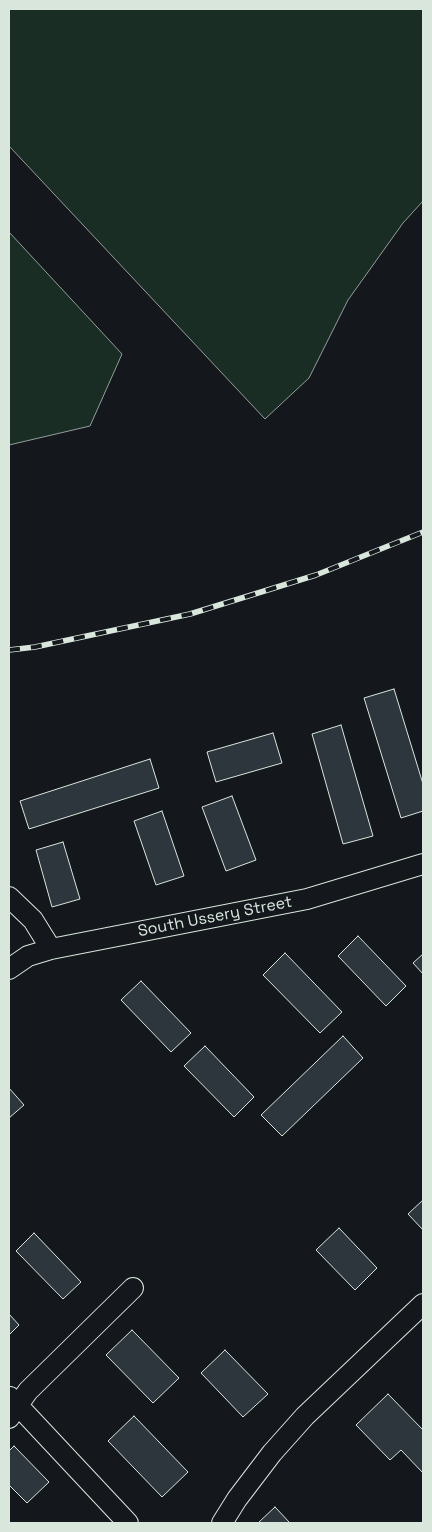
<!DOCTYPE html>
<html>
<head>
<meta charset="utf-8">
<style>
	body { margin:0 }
	#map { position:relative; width:432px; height:1532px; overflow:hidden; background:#14181c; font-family:"Space Grotesk",sans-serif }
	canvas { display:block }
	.frame { position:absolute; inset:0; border:10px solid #d8e6dc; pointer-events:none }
</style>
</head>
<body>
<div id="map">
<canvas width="432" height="1532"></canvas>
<div class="frame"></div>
</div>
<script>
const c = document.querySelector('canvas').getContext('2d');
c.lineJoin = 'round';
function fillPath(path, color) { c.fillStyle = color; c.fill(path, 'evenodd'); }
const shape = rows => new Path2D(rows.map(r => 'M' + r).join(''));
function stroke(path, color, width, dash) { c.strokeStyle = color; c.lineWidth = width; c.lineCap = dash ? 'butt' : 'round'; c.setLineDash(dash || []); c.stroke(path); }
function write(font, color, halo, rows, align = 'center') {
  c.font = font + ' "Space Grotesk",sans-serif'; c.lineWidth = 4; c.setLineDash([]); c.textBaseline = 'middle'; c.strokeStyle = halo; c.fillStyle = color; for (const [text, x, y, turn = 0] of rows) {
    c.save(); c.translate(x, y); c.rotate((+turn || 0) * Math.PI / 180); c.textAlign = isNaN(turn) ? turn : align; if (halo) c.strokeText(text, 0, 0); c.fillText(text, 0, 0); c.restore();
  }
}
const green = shape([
	[9,9,423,9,423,201,403,223,348,300,309,378,265,419,9,146,9,9],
	[9,232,122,354,90,426,9,445,9,232]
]);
const building = shape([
	[394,689,423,784,423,811,401,818,364,698,394,689],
	[341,725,373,836,343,844,312,734,341,725],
	[273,733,282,763,216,782,207,752,273,733],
	[150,759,159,788,29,829,20,801,150,759],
	[232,796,256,860,226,871,202,807,232,796],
	[162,811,184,876,156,885,134,821,162,811],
	[63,842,80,899,52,907,36,850,63,842],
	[358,936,406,986,386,1006,338,956,358,936],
	[285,953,342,1012,320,1033,263,975,285,953],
	[423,954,423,974,413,963,423,954],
	[141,981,191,1033,171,1052,121,1000,141,981],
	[343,1036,363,1058,282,1136,261,1115,343,1036],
	[205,1046,254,1097,234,1117,184,1066,205,1046],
	[9,1088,24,1105,9,1118,9,1088],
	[423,1200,423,1230,408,1214,423,1200],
	[339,1228,377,1268,355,1290,316,1250,339,1228],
	[34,1233,81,1282,63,1299,16,1251,34,1233],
	[9,1314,19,1325,9,1335,9,1314],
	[132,1330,179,1378,153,1403,106,1355,132,1330],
	[225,1350,268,1394,243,1417,201,1373,225,1350],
	[388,1394,423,1430,423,1473,401,1450,390,1460,356,1425,388,1394],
	[134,1416,188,1472,162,1497,108,1441,134,1416],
	[14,1446,49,1482,27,1503,9,1485,9,1451,14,1446],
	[275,1507,290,1523,258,1523,275,1507]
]);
const minor = shape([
	[9,897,33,920,51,949],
	[9,969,28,956,51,949,307,899,423,864],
	[10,1397,128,1523],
	[9,1418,28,1391,133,1288],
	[222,1523,237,1499,272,1453,305,1416,423,1304]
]);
const rail = shape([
	[9,650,35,647,190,614,316,575,423,532]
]);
const streetNames = [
	["South Ussery Street",215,917,-11]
];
fillPath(green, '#1a2d24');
stroke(green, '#939e99', 1);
fillPath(building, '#2c363c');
stroke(building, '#d8e6dc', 1);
stroke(minor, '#d8e6dc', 22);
stroke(minor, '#14181c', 20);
stroke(rail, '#d8e6dc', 5.5);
stroke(rail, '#14181c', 4, [11]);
write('16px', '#d8e6dc', '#14181c', streetNames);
</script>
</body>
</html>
